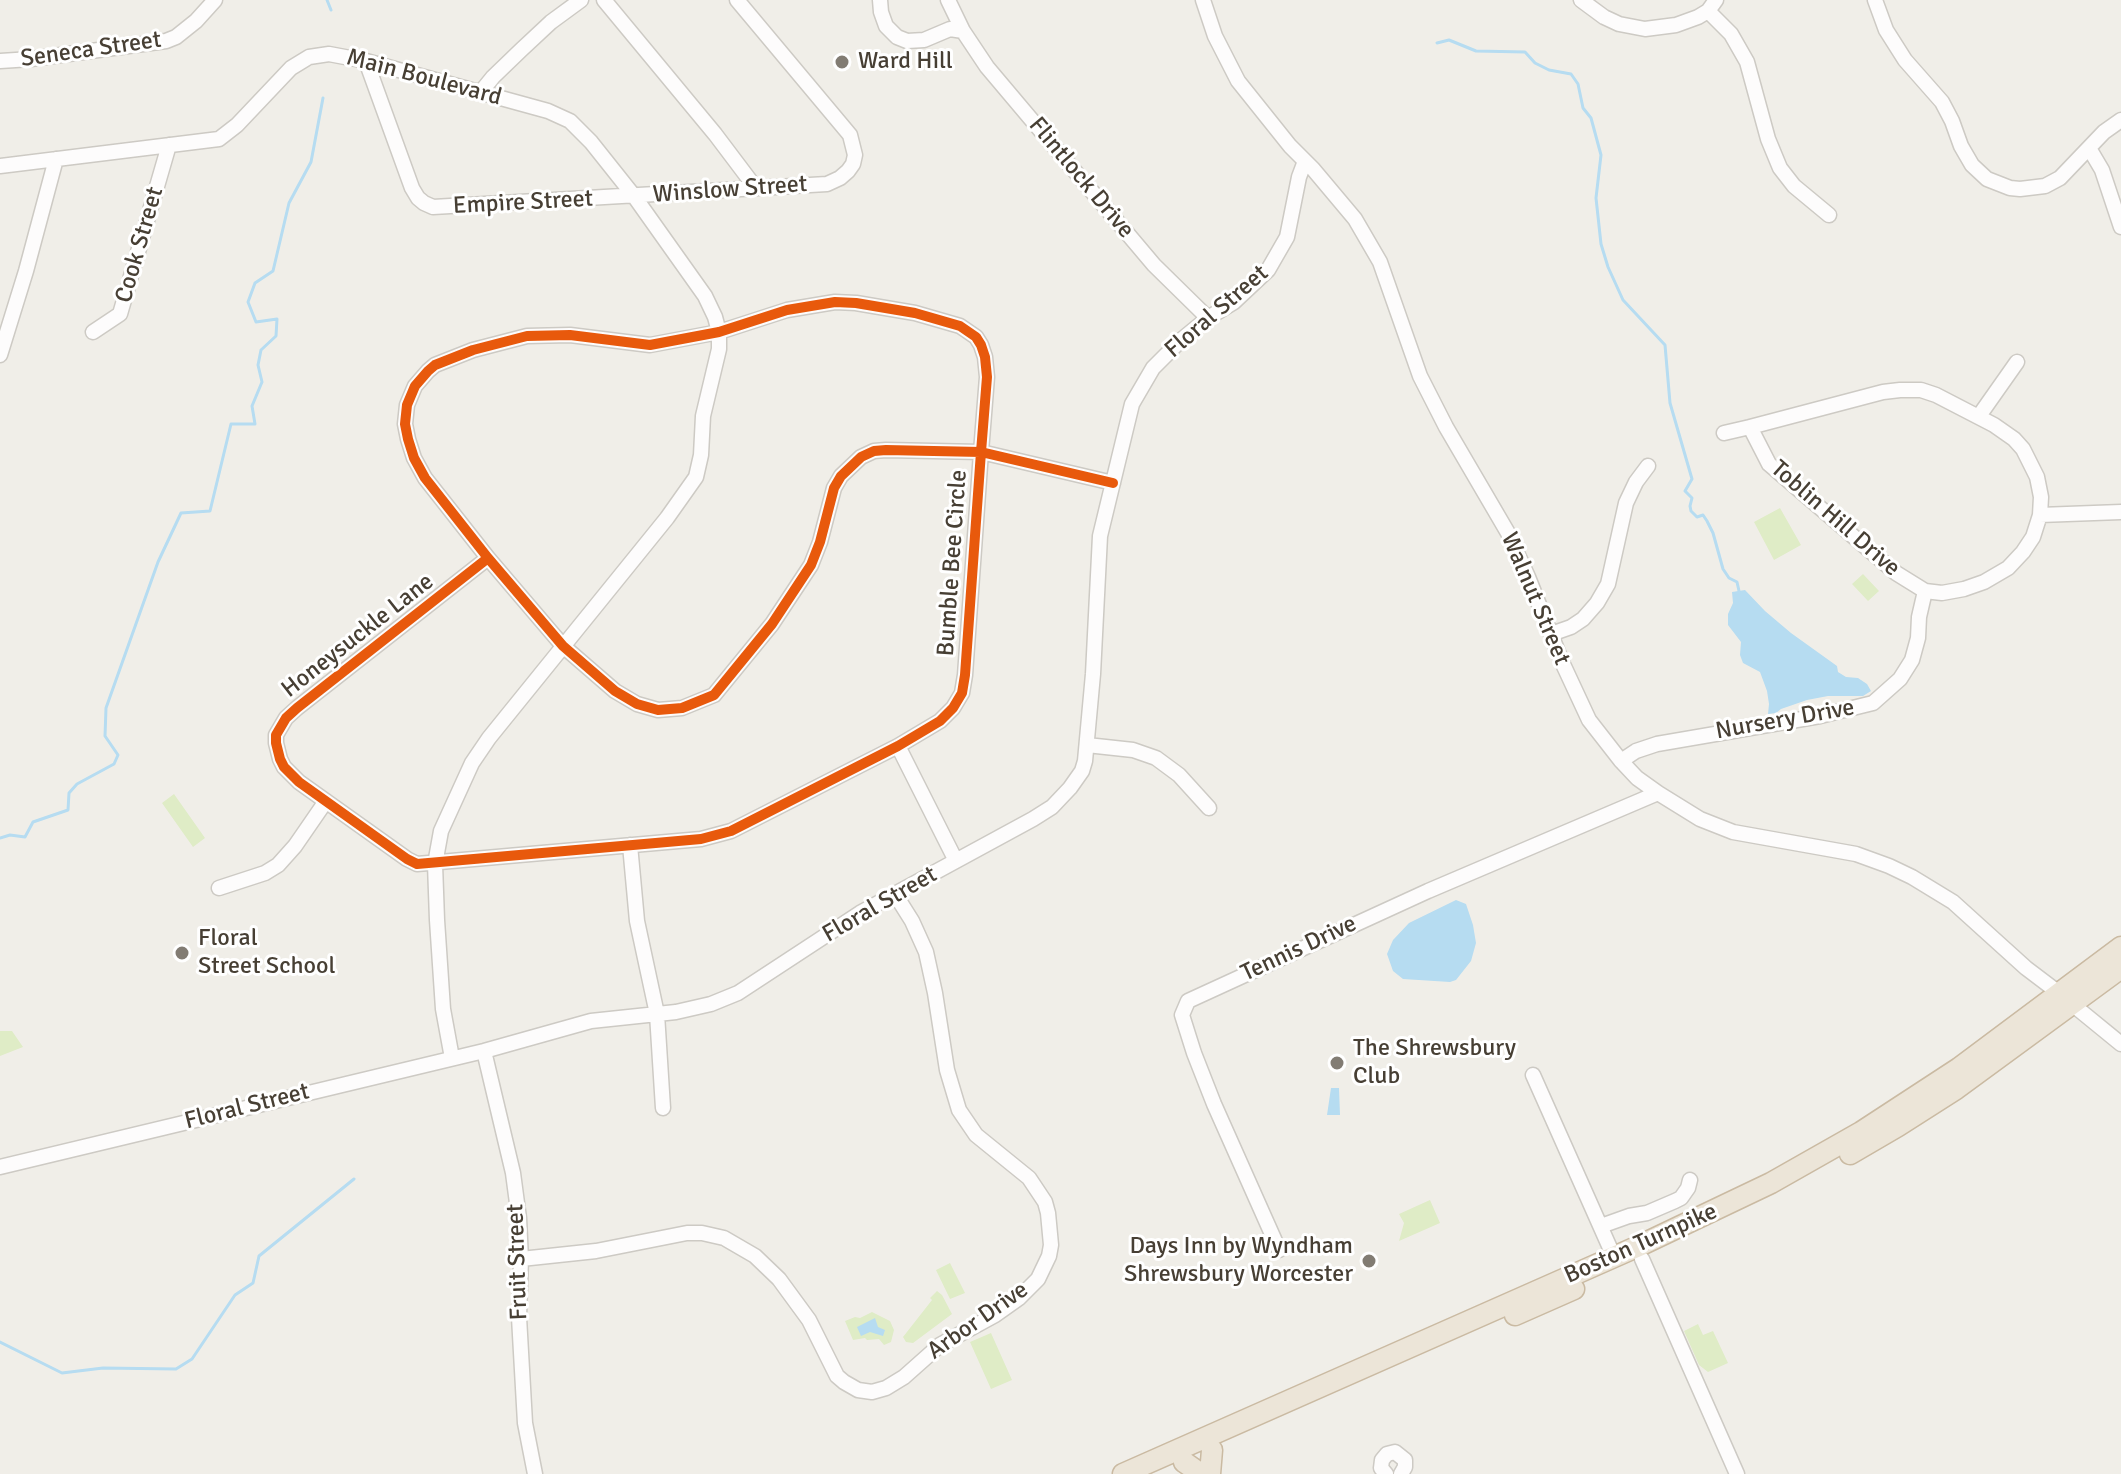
<!DOCTYPE html>
<html>
<head>
<meta charset="utf-8">
<style>
	body { margin:0 }
	canvas { display:block; background:#f0eee8 }
</style>
</head>
<body>
<canvas width="2121" height="1474"></canvas>
<script>
const c = document.querySelector('canvas').getContext('2d');
c.lineJoin = 'round';
function fillPath(path, color) { c.fillStyle = color; c.fill(path, 'evenodd'); }
const shape = rows => new Path2D(rows.map(r => 'M' + r).join(''));
function stroke(path, color, width, dash) { c.strokeStyle = color; c.lineWidth = width; c.lineCap = dash ? 'butt' : 'round'; c.setLineDash(dash || []); c.stroke(path); }
function write(font, color, halo, rows, align = 'center') {
  c.font = font + ' Signika,sans-serif'; c.lineWidth = 6; c.setLineDash([]); c.textBaseline = 'middle'; c.strokeStyle = halo; c.fillStyle = color; for (const [text, x, y, turn = 0] of rows) {
    c.save(); c.translate(x, y); c.rotate((+turn || 0) * Math.PI / 180); c.textAlign = isNaN(turn) ? turn : align; if (halo) c.strokeText(text, 0, 0); c.fillText(text, 0, 0); c.restore();
  }
}
const green = shape([
	[1780,508,1801,545,1774,560,1754,522],
	[1863,574,1879,591,1868,601,1852,584],
	[174,794,205,838,193,847,162,803],
	[0,1031,12,1031,23,1047,0,1056],
	[1430,1200,1440,1223,1399,1241,1404,1223,1399,1214],
	[950,1263,965,1293,950,1299,936,1270],
	[937,1291,942,1295,952,1314,913,1343,906,1342,903,1337,932,1300,930,1298],
	[872,1312,890,1321,894,1330,891,1342,884,1345,879,1339,867,1340,865,1338,853,1340,845,1321,855,1317,860,1318],
	[1698,1324,1703,1335,1713,1331,1728,1363,1708,1372,1699,1365,1684,1331],
	[991,1333,1012,1380,991,1389,970,1342]
]);
const water = shape([
	[1745,590,1765,611,1791,633,1837,666,1838,672,1846,677,1858,678,1867,684,1871,691,1863,696,1828,696,1807,700,1781,709,1776,713,1768,714,1769,704,1767,691,1760,672,1743,663,1740,655,1741,642,1728,625,1728,614,1733,603,1732,592],
	[1456,900,1466,904,1473,925,1476,943,1471,961,1456,980,1450,982,1403,979,1393,971,1387,954,1393,940,1409,923],
	[1331,1088,1339,1088,1340,1115,1327,1115],
	[875,1318,878,1327,885,1330,883,1336,870,1332,861,1336,857,1327]
]);
const stream = shape([
	[327,0,331,10],
	[1437,43,1449,40,1476,51,1525,52,1535,63,1549,70,1571,74,1578,84,1583,108,1591,118,1601,155,1596,198,1601,244,1608,267,1623,300,1665,345,1670,403,1692,479,1685,491,1692,498,1690,506,1691,511,1697,517,1703,515,1707,521,1713,533,1723,569,1729,578,1737,582,1739,591],
	[0,838,10,835,25,837,33,822,68,810,69,793,77,784,114,764,118,755,105,736,106,708,158,562,181,513,210,511,231,424,255,424,252,406,262,382,258,365,261,350,276,336,277,319,256,322,248,302,255,283,273,271,289,203,311,162,323,98],
	[0,1342,62,1373,103,1368,176,1369,192,1359,235,1295,253,1283,259,1256,354,1179]
]);
const minor = shape([
	[604,0,715,134,755,187],
	[880,0,881,12,886,26,897,37,907,41,924,40,950,29,963,31],
	[948,0,963,31,987,67,1154,265,1208,318],
	[1203,0,1215,36,1238,81,1290,146,1313,169,1355,219,1380,262,1420,376,1446,427,1508,533,1528,577,1562,662,1589,720,1621,761,1637,778,1658,793,1700,819,1733,832,1856,854,1889,866,1912,877,1953,902,2026,968,2059,993],
	[1581,0,1604,17,1619,24,1645,29,1676,25,1698,17,1708,11,1716,0],
	[1875,0,1886,30,1905,60,1942,102,1952,121,1961,146,1972,165,1987,179,2010,188,2020,189,2045,186,2060,178,2104,132,2121,120],
	[1708,11,1731,34,1747,62,1768,139,1780,168,1794,186,1829,215],
	[0,61,31,59,166,41,176,37,196,21,215,0],
	[366,61,412,188,418,198,424,203,433,207,827,184,840,178,848,171,853,164,855,155,850,135,737,0],
	[480,93,493,77,521,50,551,22,581,0],
	[2089,148,2102,170,2121,227],
	[0,166,219,139,237,125,291,68,309,57,329,54,366,61,548,111,570,121,591,142,634,196,705,296,715,317,719,332,719,349,703,416,701,455,696,477,667,518,489,738,472,763,441,831,435,864,437,920,443,1009,452,1058],
	[93,332,120,314,169,145],
	[0,355,26,271,56,159],
	[1900,390,1921,390,1936,395,1994,425,2014,439,2023,449,2037,477,2041,497,2040,515,2033,537,2023,552,2008,568,1984,582,1964,589,1942,593,1925,591,1896,573,1769,464,1750,427,1883,392,1900,390],
	[1979,416,2017,362],
	[1724,433,1750,427],
	[2040,515,2121,512],
	[488,558,297,708,286,718,276,735,276,743,280,759,284,767,299,782,407,859,417,864,701,839,731,831,898,746,940,721,953,708,962,693,965,675,981,452,987,377,985,357,981,345,976,337,960,326,915,313,856,303,835,302,787,310,719,332,650,345,570,335,527,336,473,350,435,365,428,371,415,386,407,405,405,424,408,439,414,458,425,478,488,558,563,646,615,691,637,704,658,710,682,708,714,695,772,624,811,565,820,542,834,488,841,476,861,457,874,451,886,450,981,452,1113,483],
	[1551,634,1571,627,1583,619,1597,603,1608,584,1626,503,1636,482,1648,466],
	[1087,745,1133,750,1156,758,1179,775,1209,808],
	[898,746,956,861],
	[1621,761,1636,751,1657,744,1820,716,1873,703,1900,679,1912,660,1918,638,1919,617,1925,591],
	[630,845,637,921,657,1014,663,1108],
	[219,888,265,873,278,865,295,846,326,801],
	[2072,1004,2121,1044],
	[484,1051,513,1173,519,1218,521,1259,519,1317,525,1423,535,1474],
	[1533,1075,1614,1257],
	[0,1167,484,1051,591,1021,676,1012,711,1004,738,993,860,913,1033,819,1052,807,1070,788,1082,771,1085,761,1093,674,1100,536,1132,404,1153,368,1180,341,1208,318,1234,302,1268,270,1287,237,1299,177,1305,161],
	[1601,1226,1629,1216,1647,1213,1675,1201,1681,1198,1688,1188,1690,1180],
	[1279,1250,1214,1104,1194,1053,1182,1015,1188,1001,1428,891,1658,793],
	[521,1259,596,1251,687,1233,702,1233,724,1238,755,1256,779,1279,809,1320,837,1376,844,1382,858,1390,872,1392,886,1388,904,1377,940,1345,995,1315,1019,1298,1038,1279,1049,1256,1051,1245,1048,1213,1045,1202,1029,1178,976,1135,959,1110,947,1070,935,993,926,952,912,921,895,894],
	[1642,1259,1737,1474],
	[1386,1474,1381,1468,1382,1460,1387,1454,1395,1452,1405,1460,1405,1467,1401,1474]
]);
const highway = shape([
	[1850,1154,1898,1126,1956,1089,2121,968],
	[1515,1315,1574,1289],
	[1184,1462,1201,1474],
	[1123,1474,1641,1245,1771,1183,1861,1132,1959,1068,2121,947],
	[1210,1474,1212,1450]
]);
const cycleway = shape([
	[488,558,297,708,286,718,276,735,276,743,280,759,284,767,299,782,407,859,417,864,701,839,731,831,898,746,940,721,953,708,962,693,965,675,981,452,987,377,985,357,981,345,976,337,960,326,915,313,856,303,835,302,787,310,719,332,650,345,570,335,527,336,473,350,435,365,428,371,415,386,407,405,405,424,408,439,414,458,425,478,488,558,563,646,615,691,637,704,658,710,682,708,714,695,772,624,811,565,820,542,834,488,841,476,861,457,874,451,886,450,981,452,1113,483]
]);
const markers = [
	[842,62,8,"#827c73"],
	[182,953,8,"#827c73"],
	[1337,1063,8,"#827c73"],
	[1369,1261,8,"#827c73"]
];
const streetNames = [
	["Seneca Street",91,50,-8],
	["Main Boulevard",424,78,15],
	["Flintlock Drive",1081,178,50],
	["Winslow Street",730,190,-4],
	["Empire Street",523,203,-3],
	["Cook Street",140,245,-74],
	["Floral Street",1217,312,-41],
	["Toblin Hill Drive",1835,519,41],
	["Bumble Bee Circle",953,563,-86],
	["Walnut Street",1535,599,67],
	["Honeysuckle Lane",358,636,-38],
	["Nursery Drive",1785,720,-10],
	["Floral Street",880,905,-30],
	["Tennis Drive",1299,949,-25],
	["Floral Street",247,1107,-14],
	["Boston Turnpike",1641,1244,-24],
	["Fruit Street",518,1262,-92],
	["Arbor Drive",978,1321,-35]
];
const poiNames = [
	["Ward Hill",858,62],
	["Floral",198,939],
	["Street School",198,967],
	["The Shrewsbury",1353,1049],
	["Club",1353,1077],
	["Days Inn by Wyndham",1353,1247,"right"],
	["Shrewsbury Worcester",1353,1275,"right"]
];
fillPath(green, '#dfecc6');
fillPath(water, '#b6dcf1');
stroke(stream, '#b6dcf1', 3);
stroke(minor, '#cdcac4', 17);
stroke(highway, '#cabaa2', 23);
stroke(minor, '#fdfcfc', 14);
stroke(highway, '#ece5d8', 20);
stroke(cycleway, '#e8590c', 10);
for (const [x, y, r, color] of markers) { const dot = new Path2D(); dot.arc(x, y, r, 0, 2 * Math.PI); c.fillStyle = color; c.fill(dot); stroke(dot, '#fff', 3); }
write('24px', '#473f34', '#fff', streetNames);
write('24px', '#473f34', '#fff', poiNames, 'left');
</script>
</body>
</html>
